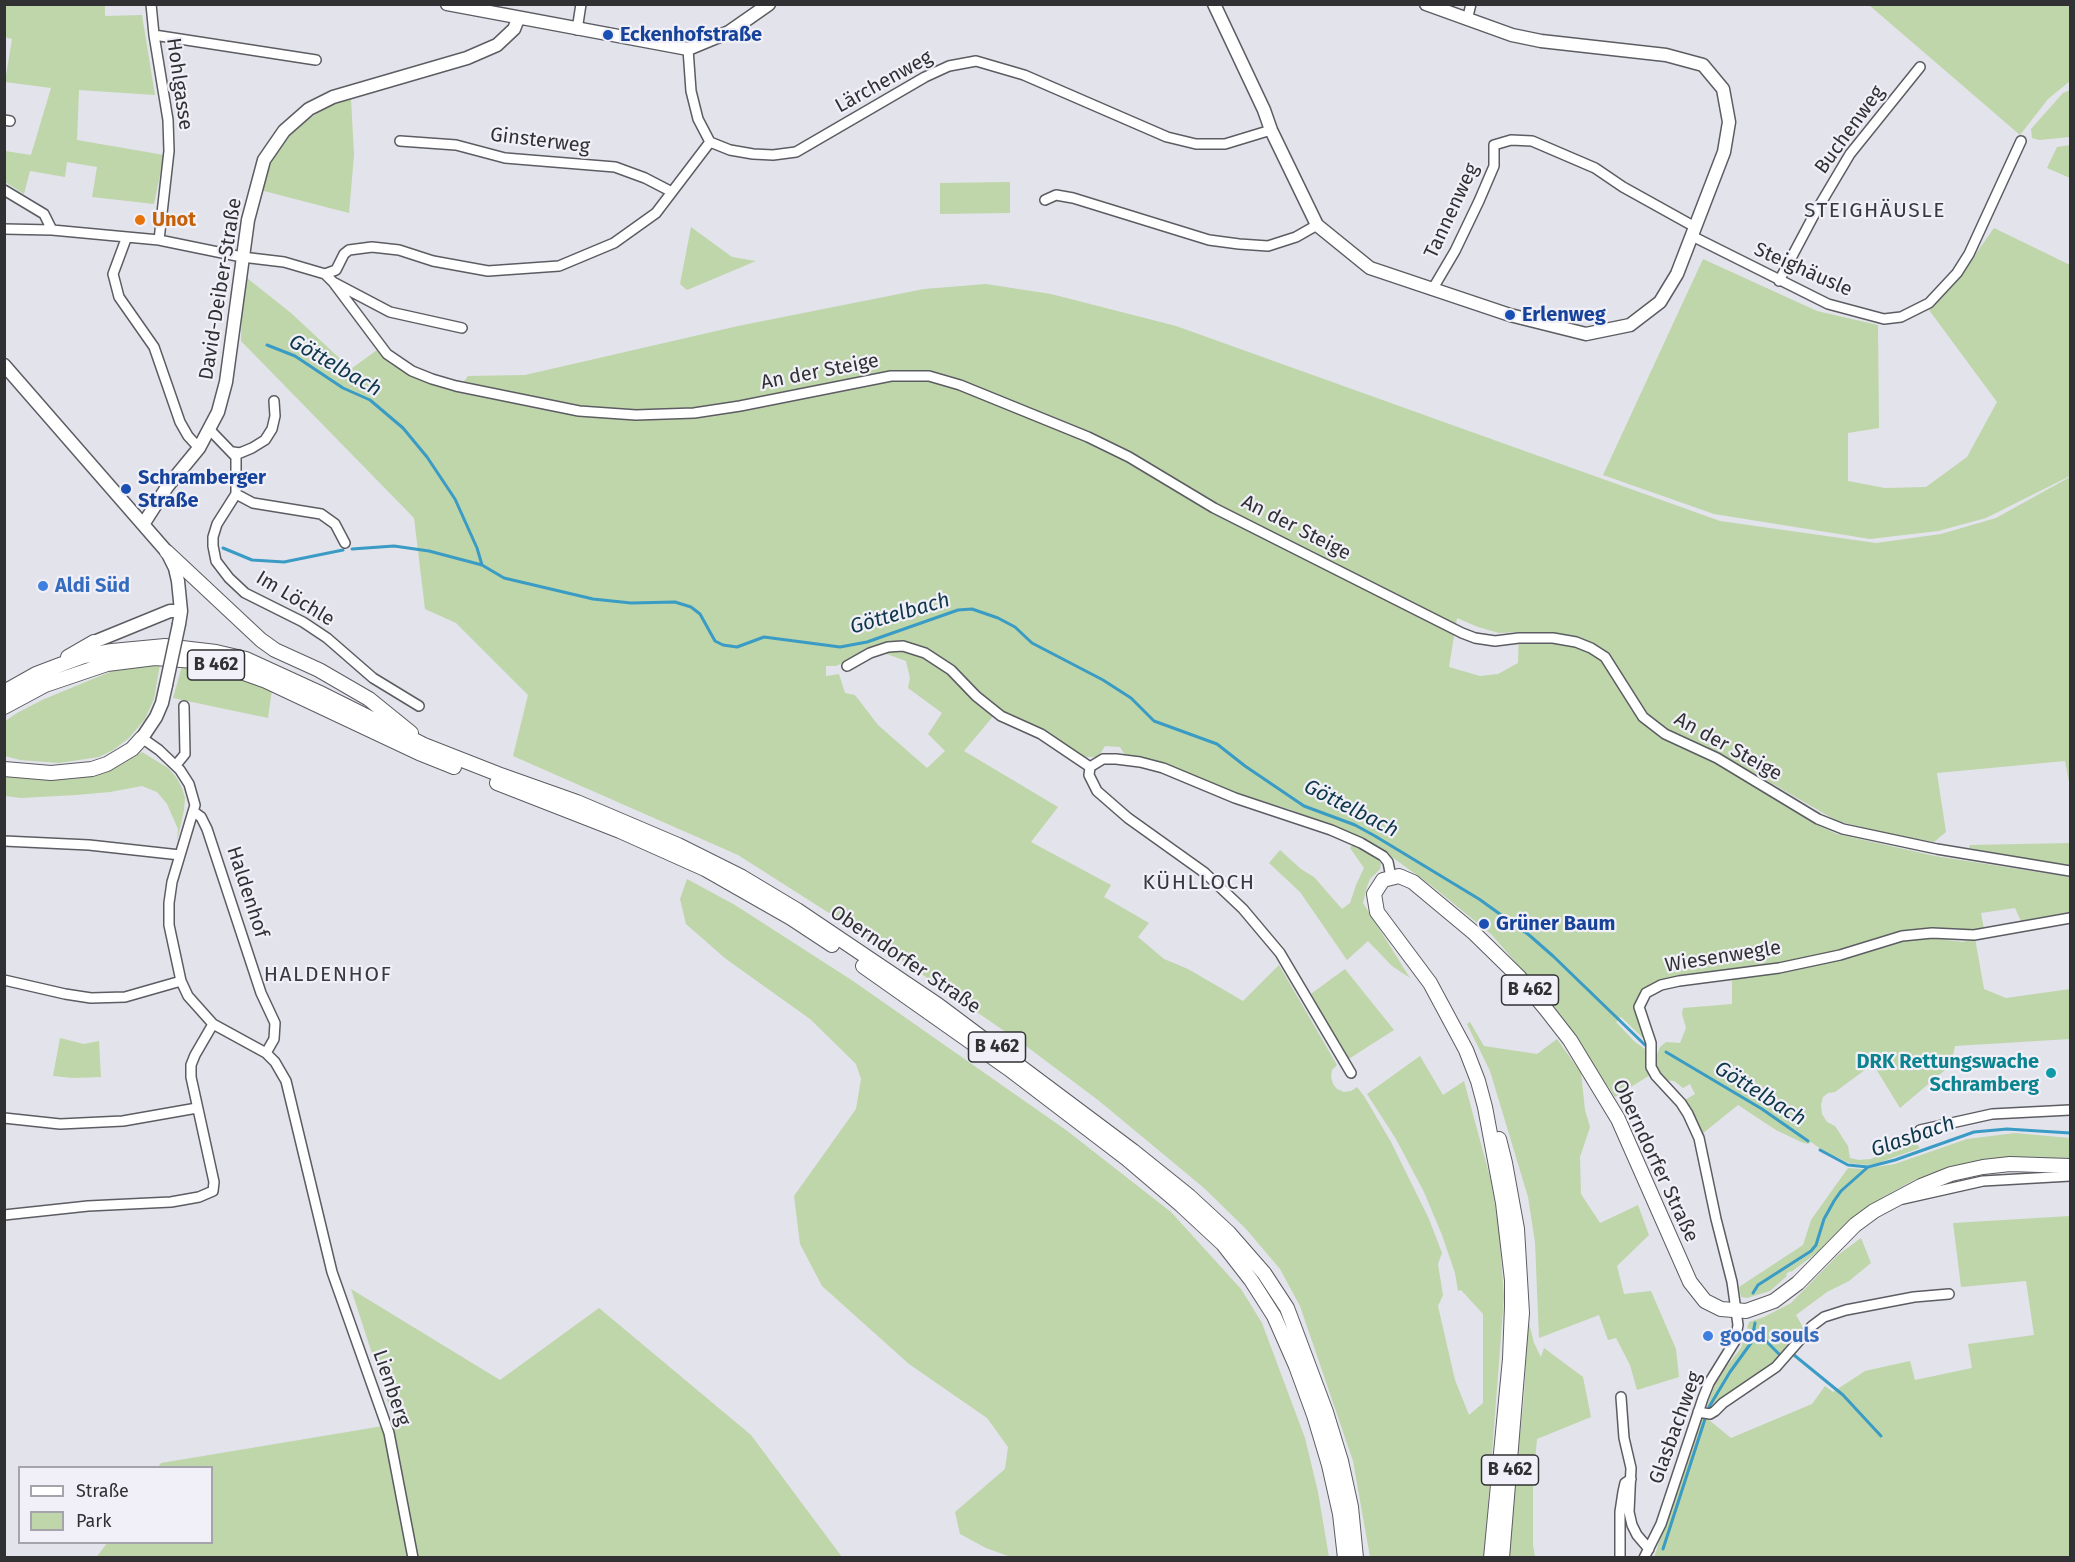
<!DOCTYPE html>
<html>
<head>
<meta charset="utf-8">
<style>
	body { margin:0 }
	#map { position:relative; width:2075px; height:1562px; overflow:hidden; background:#e3e3eb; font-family:"Fira Sans",sans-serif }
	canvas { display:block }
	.frame { position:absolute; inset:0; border:6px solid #313134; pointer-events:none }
	.legend { position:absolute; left:18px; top:1466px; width:195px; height:78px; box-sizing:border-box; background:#f1f0f9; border:2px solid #a4a4aa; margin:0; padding:8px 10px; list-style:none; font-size:18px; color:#313134 }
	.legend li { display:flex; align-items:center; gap:12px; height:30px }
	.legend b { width:30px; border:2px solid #a4a4aa }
</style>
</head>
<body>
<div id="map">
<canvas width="2075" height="1562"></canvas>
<div class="frame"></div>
<ul class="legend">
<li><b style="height:8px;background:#fff"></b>Straße</li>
<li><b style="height:16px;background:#bed6a9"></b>Park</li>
</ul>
</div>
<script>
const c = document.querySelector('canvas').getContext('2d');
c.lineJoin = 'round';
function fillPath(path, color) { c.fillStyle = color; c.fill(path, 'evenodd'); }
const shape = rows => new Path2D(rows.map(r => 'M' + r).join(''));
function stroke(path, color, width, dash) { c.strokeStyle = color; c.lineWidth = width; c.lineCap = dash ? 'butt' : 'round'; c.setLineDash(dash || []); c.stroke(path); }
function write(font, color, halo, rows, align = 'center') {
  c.font = font + ' "Fira Sans",sans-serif'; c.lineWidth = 4.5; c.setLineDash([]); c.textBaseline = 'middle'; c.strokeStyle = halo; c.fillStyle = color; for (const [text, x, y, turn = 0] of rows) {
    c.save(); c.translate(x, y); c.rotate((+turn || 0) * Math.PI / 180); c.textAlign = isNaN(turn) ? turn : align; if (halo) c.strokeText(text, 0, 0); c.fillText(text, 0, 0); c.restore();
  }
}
const green = shape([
	[5,4,105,5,105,16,142,15,155,95,79,90,77,140,164,155,154,204,92,197,97,167,67,162,65,177,30,171,24,194,5,182,5,151,31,155,51,88,5,82,12,39,5,37],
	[1869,5,2070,5,2070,81,2048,99,2020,135],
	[2070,90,2070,137,2039,140,2032,138,2031,129,2063,93],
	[351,98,354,155,349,213,260,190,271,161,282,143,304,122,327,107],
	[2070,145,2070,178,2047,168,2057,147],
	[1010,182,1010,213,940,214,940,183],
	[691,227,732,257,756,261,687,290,680,284],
	[1994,228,2070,265,2070,476,1986,518,1938,531,1870,539,1714,514,1603,475,1703,259,1817,311,1878,325,1879,428,1848,433,1848,481,1885,488,1926,487,1967,457,1997,402,1929,310,1960,276],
	[247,278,291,313,351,369,377,350,391,364,421,379,457,391,468,376,525,375,738,326,924,289,986,284,1051,294,1176,326,1720,521,1876,543,1941,534,1996,518,2070,477,2070,787,2065,761,1937,773,1946,832,1934,842,1886,833,1837,821,1752,772,1744,779,1815,824,1837,834,1935,856,2070,877,2070,912,2021,921,2015,908,1981,913,1984,929,1974,931,1922,929,1878,941,1841,953,1657,983,1637,1007,1636,1014,1647,1042,1621,1017,1616,1022,1635,1042,1648,1051,1647,1063,1650,1075,1615,1097,1555,1008,1492,935,1432,886,1378,847,1289,809,1219,789,1158,762,1125,755,1120,747,1105,746,1098,757,1085,757,1068,751,998,710,942,659,919,646,873,649,836,666,826,666,826,676,839,674,845,693,855,695,878,725,927,768,945,751,928,734,942,713,908,688,910,678,906,661,884,653,888,649,914,651,940,664,995,714,964,751,1058,807,1031,842,1111,885,1104,897,1149,923,1138,937,1164,959,1188,969,1243,1001,1279,965,1337,1065,1332,1070,1331,1077,1333,1084,1337,1089,1344,1092,1351,1091,1357,1087,1364,1096,1391,1142,1429,1219,1442,1253,1438,1264,1443,1295,1438,1306,1455,1380,1469,1415,1483,1403,1483,1314,1461,1290,1458,1291,1455,1273,1442,1235,1424,1192,1396,1139,1367,1094,1420,1056,1443,1095,1464,1081,1491,1181,1499,1230,1504,1297,1484,1557,1370,1557,1353,1461,1300,1306,1280,1269,1246,1229,1204,1188,1098,1100,1026,1046,884,948,738,855,513,756,528,695,456,623,425,609,414,518,241,341,242,304],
	[1457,618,1478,627,1499,633,1519,632,1518,663,1498,674,1480,676,1449,667],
	[160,664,154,699,145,719,129,738,113,750,99,757,59,763,20,760,5,756,4,722,17,713,42,700,117,669],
	[182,666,239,678,272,689,268,718,173,698],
	[142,752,168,768,176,777,182,788,185,798,184,810,177,842,178,829,167,804,157,792,142,786,110,792,76,795,21,798,5,796,4,775,73,779,95,775,121,765],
	[2070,843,2070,866,1969,848,1970,845],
	[1353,844,1378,860,1381,864,1380,869,1370,879,1367,887,1363,903,1410,978,1392,966,1368,941,1347,960,1300,892,1269,863,1280,850,1301,869,1314,877,1342,909,1350,903,1356,885,1364,868,1350,848],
	[687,879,735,905,853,981,1066,1130,1171,1212,1241,1289,1262,1323,1305,1438,1318,1492,1329,1557,1011,1557,986,1548,960,1534,955,1512,1005,1469,1008,1447,987,1418,909,1364,822,1286,800,1244,794,1196,856,1109,861,1079,856,1064,810,1019,726,959,686,924,680,899],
	[1923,937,1963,942,1975,938,1984,989,2006,998,2070,989,2070,1039,1955,1046,1951,1065,1900,1108,1873,1064,1835,1092,1828,1093,1823,1097,1821,1105,1822,1114,1827,1122,1835,1126,1848,1146,1850,1158,1859,1160,1871,1159,1912,1139,1920,1148,1878,1163,1868,1165,1849,1163,1822,1150,1811,1142,1808,1144,1801,1142,1776,1130,1738,1105,1702,1134,1685,1100,1695,1094,1690,1084,1683,1088,1674,1081,1665,1080,1657,1071,1656,1057,1660,1047,1666,1042,1680,1043,1686,1028,1682,1014,1683,1008,1732,1004,1732,975,1896,940],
	[1345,969,1394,1030,1347,1060,1308,996],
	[1470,1022,1484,1046,1537,1054,1557,1039,1581,1073,1585,1110,1590,1127,1580,1157,1581,1194,1600,1223,1638,1205,1649,1235,1617,1266,1624,1294,1651,1291,1676,1349,1679,1377,1637,1390,1630,1365,1616,1338,1608,1340,1599,1315,1539,1338,1535,1242,1528,1197,1490,1071,1467,1024],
	[60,1038,84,1044,99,1041,101,1077,73,1078,53,1076],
	[2015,1133,2070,1138,2070,1160,2019,1158,1964,1164,1914,1180,1883,1197,1827,1242,1819,1251,1791,1272,1790,1271,1786,1274,1787,1276,1770,1291,1747,1298,1741,1297,1739,1287,1803,1245,1811,1220,1848,1168,1863,1169,1895,1164,1967,1139],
	[2070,1216,2070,1557,1654,1558,1699,1418,1709,1420,1731,1438,1812,1404,1825,1386,1833,1392,1865,1371,1910,1361,1915,1380,1972,1368,1968,1344,2034,1335,2026,1281,1961,1287,1953,1223],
	[1861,1238,1871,1263,1849,1281,1827,1292,1796,1315,1804,1329,1774,1364,1714,1408,1706,1408,1718,1377,1741,1348,1749,1322,1764,1317,1791,1303,1838,1255],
	[351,1289,500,1380,599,1308,751,1435,842,1557,96,1558,107,1543,212,1542,212,1468,158,1467,161,1463,395,1424],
	[1528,1319,1534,1343,1541,1357,1544,1348,1583,1377,1591,1417,1537,1439,1533,1483,1533,1545,1535,1557,1507,1558,1524,1397]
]);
const stream = shape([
	[267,345,295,356,343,388,370,400,403,428,427,457,455,499,477,548,482,565,504,578,593,599,631,603,675,602,691,607,700,614,715,641,723,645,737,647,764,637,840,647,867,642,958,610,972,609,998,618,1015,627,1032,643,1103,680,1131,698,1154,721,1217,744,1245,766,1304,806,1355,825,1375,836,1479,899,1529,935,1553,956,1645,1045],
	[223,548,252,560,284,562,343,550],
	[352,549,394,546,429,551,482,565],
	[1666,1052,1762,1109,1808,1141],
	[1820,1150,1848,1165,1868,1167],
	[1753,1293,1758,1285,1811,1251,1816,1245,1824,1219,1834,1201,1841,1191,1868,1167,1895,1160,1974,1132,2007,1129,2070,1133],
	[1755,1330,1779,1354],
	[1794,1355,1843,1395,1881,1436],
	[1709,1407,1730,1372,1751,1343,1755,1323],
	[1663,1549,1705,1419]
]);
const street = shape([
	[151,4,154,35,168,120,169,151,159,240],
	[1467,20,1471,4],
	[577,30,581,4],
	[154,35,316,60],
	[688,49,691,91,698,119,710,142,730,150,753,154,773,155,796,152,925,77,949,66,976,61,1024,75,1167,137,1196,144,1225,144,1271,130],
	[4,120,10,121],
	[400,141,456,145,505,158,615,167,645,178,672,192],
	[4,190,44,214,52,230],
	[1045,200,1056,195,1073,198,1209,240,1239,244,1268,246,1296,237,1317,225],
	[4,229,52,230,159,240,242,257,284,262,325,274,333,282,390,312,462,328],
	[1692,236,1828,304,1884,319,1901,317,1929,303,1957,273,1969,254,2021,141],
	[126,239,113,274,119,297,154,347,180,422,188,436,199,448],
	[325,274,336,270,344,254,349,250,372,247,399,250,433,261,488,271,559,266,614,243,656,213,710,142],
	[1779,281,1815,213,1850,154,1920,67],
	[333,282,387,354,412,371,432,379,456,386,579,411,636,415,694,413,740,406,891,376,929,376,960,385,1088,437,1129,457,1214,508,1462,633,1475,638,1495,641,1519,638,1553,638,1576,642,1591,648,1605,657,1643,717,1665,734,1717,758,1818,819,1843,829,1937,849,2070,871],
	[1432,290,1455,251,1479,201,1494,166,1494,145,1511,140,1532,141,1595,168,1623,187,1695,227],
	[210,430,236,457,236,494,253,503,321,514,335,524,345,543],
	[233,452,240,453,252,448,265,440,272,429,275,416,274,401],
	[236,494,217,524,213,537,213,546,216,561,229,578,245,593,303,622,327,638,373,678,419,706],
	[847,666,870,653,888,647,903,646,925,653,951,670,976,696,1001,716,1041,734,1090,767],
	[142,738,159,750,180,770,189,784,195,805,172,882,169,903,169,925,181,981,188,996,213,1024,266,1053,275,1062,286,1081,332,1272,389,1433,413,1558],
	[176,765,185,754,184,706],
	[194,812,201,817,207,829,261,993,275,1023,274,1039,266,1053],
	[4,841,89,845,180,855],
	[4,980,65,994,91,998,125,997,181,981],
	[1351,1073,1280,953,1243,909,1205,873,1128,818,1097,791,1089,775,1090,767,1103,759,1116,759,1140,762,1163,768,1235,798,1331,830,1361,843,1383,856,1388,862,1391,877],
	[4,1118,60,1124,123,1121,197,1108],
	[1920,1130,1992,1114,2070,1110],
	[1903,1199,1983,1181,2070,1176],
	[4,1215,88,1206,171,1202,199,1197,213,1191,214,1182,191,1077,191,1065,195,1055,213,1024],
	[1621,1397,1624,1438,1631,1468,1629,1512,1632,1525,1637,1535,1649,1549],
	[1698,1412,1710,1414,1715,1411,1723,1403,1776,1367,1812,1326,1824,1317,1846,1310,1914,1297,1949,1294],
	[1620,1558,1620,1512,1623,1492,1625,1483,1631,1479],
	[1644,1558,1661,1524,1703,1398,1709,1383,1735,1341,1738,1325,1732,1282,1716,1219,1699,1138,1688,1114,1681,1103,1656,1076,1651,1067,1651,1043,1639,1007,1646,993,1661,985,1679,981,1779,968,1840,955,1902,936,1932,933,1974,935,2070,918]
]);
const secondary = shape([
	[447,4,688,49,729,32,769,4],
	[1214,4,1264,110,1271,130,1317,225,1370,268,1510,315,1586,334,1630,325,1660,302,1677,274,1724,152,1729,122,1723,89,1703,65,1666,55,1541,41,1512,35,1426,4],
	[4,365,167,552,175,568,178,581,181,611,179,624],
	[144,523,167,487,199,448,218,412,226,382,248,220,264,160,284,131,309,109,333,97,467,58,497,45,514,29,518,19],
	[94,642,170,611,181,611],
	[142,738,156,717,162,703,166,685]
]);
const primary = shape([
	[167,552,261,640,275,650,319,670,369,699,411,733],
	[68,657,94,642],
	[4,692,36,674,57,666,84,656,112,651,165,646,216,652,246,659,318,692,424,745,498,774,577,802,678,845,742,877,797,910,938,1005,1133,1151,1189,1196,1229,1233,1264,1273,1287,1308,1326,1412,1341,1461,1351,1507,1356,1558],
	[4,707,45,685,107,664,155,658,194,661,227,667,266,681,419,753,454,767],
	[4,769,51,773,92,769,107,764,132,749,142,738],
	[497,783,620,831,705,869,791,918,832,945],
	[863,966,1009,1069,1127,1159,1181,1205,1223,1244,1251,1280,1274,1316,1296,1366,1314,1415,1329,1465,1340,1514,1345,1558],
	[1499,1139,1505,1163,1517,1229,1522,1313,1502,1558],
	[1491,1558,1510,1359,1512,1306,1512,1280,1503,1203,1485,1107,1478,1081,1466,1050,1430,983,1377,912,1374,894,1383,880,1399,876,1413,882,1473,932,1519,977,1545,1008,1570,1040,1618,1119,1690,1282,1705,1301,1721,1309,1746,1311,1774,1301,1798,1283,1855,1225,1874,1211,1921,1186,1951,1174,1983,1167,2010,1164,2070,1166]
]);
const secondaryBridge = shape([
	[166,685,179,624]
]);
const markers = [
	[608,35,6,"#1a4fb4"],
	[140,220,6,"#e8710a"],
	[1510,315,6,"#1a4fb4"],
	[126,489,6,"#1a4fb4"],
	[43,586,6,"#3f7fe0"],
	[1484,924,6,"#1a4fb4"],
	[2051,1073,6,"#0f9aa8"],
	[1708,1336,6,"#3f7fe0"]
];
const shields = [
	[216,665,57],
	[1530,990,57],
	[997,1047,57],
	[1510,1470,57]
];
const shieldNames = [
	["B 462",216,665],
	["B 462",1530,990],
	["B 462",997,1047],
	["B 462",1510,1470]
];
const transitNames = [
	["Eckenhofstraße",620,35],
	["Erlenweg",1522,315],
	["Schramberger",138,478],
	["Straße",138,501],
	["Grüner Baum",1496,924]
];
const streetNames = [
	["Lärchenweg",884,82,-29],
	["Hohlgasse",179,84,82],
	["Buchenweg",1850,130,-54],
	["Ginsterweg",540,141,7],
	["Tannenweg",1452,211,-65],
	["Steighäusle",1803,270,24],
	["David-Deiber-Straße",221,289,-81],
	["An der Steige",820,372,-11],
	["An der Steige",1296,528,27],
	["Im Löchle",295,599,31],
	["An der Steige",1728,747,29],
	["Haldenhof",247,892,72],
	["Wiesenwegle",1723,957,-9],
	["Oberndorfer Straße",905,960,34],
	["Oberndorfer Straße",1655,1161,65],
	["Lienberg",391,1388,71],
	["Glasbachweg",1676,1428,-70]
];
const foodNames = [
	["Unot",152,220]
];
const shopNames = [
	["Aldi Süd",55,586],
	["good souls",1720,1336]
];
const cultureNames = [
	["DRK Rettungswache",2039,1062],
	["Schramberg",2039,1085]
];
const neighbourhoodNames = [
	["STEIGHÄUSLE",1875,211],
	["KÜHLLOCH",1199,883],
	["HALDENHOF",328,975]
];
const waterNames = [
	["Göttelbach",335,366,30],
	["Göttelbach",900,614,-16],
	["Göttelbach",1351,809,27],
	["Göttelbach",1760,1094,32],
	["Glasbach",1913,1137,-19]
];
fillPath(green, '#bed6a9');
stroke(stream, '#3a9bc5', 3);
stroke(street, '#5c5c63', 12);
stroke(secondary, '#5c5c63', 15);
stroke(primary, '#5c5c63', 16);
stroke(street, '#fff', 9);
stroke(secondary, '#fff', 12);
stroke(primary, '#fff', 14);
stroke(secondaryBridge, '#5c5c63', 15, []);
stroke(secondaryBridge, '#fff', 12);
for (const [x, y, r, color] of markers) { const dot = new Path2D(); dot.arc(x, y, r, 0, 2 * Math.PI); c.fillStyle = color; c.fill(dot); stroke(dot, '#f1f0f9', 2); }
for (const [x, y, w] of shields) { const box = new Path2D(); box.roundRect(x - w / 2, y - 15, w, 30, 4.5); c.fillStyle = '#f1f0f9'; c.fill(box); stroke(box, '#313134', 1.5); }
write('bold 18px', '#313134', null, shieldNames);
write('bold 20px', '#164399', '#f1f0f9', transitNames, 'left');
write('20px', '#313134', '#f1f0f9', streetNames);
write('bold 20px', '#c56008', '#f1f0f9', foodNames, 'left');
write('bold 20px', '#366cbe', '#f1f0f9', shopNames, 'left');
write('bold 20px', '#0d838f', '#f1f0f9', cultureNames, 'right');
c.letterSpacing = '1.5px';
write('21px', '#393940', '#f1f0f9', neighbourhoodNames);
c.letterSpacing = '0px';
write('italic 21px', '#0e384a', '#f1f0f9', waterNames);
</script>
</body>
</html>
